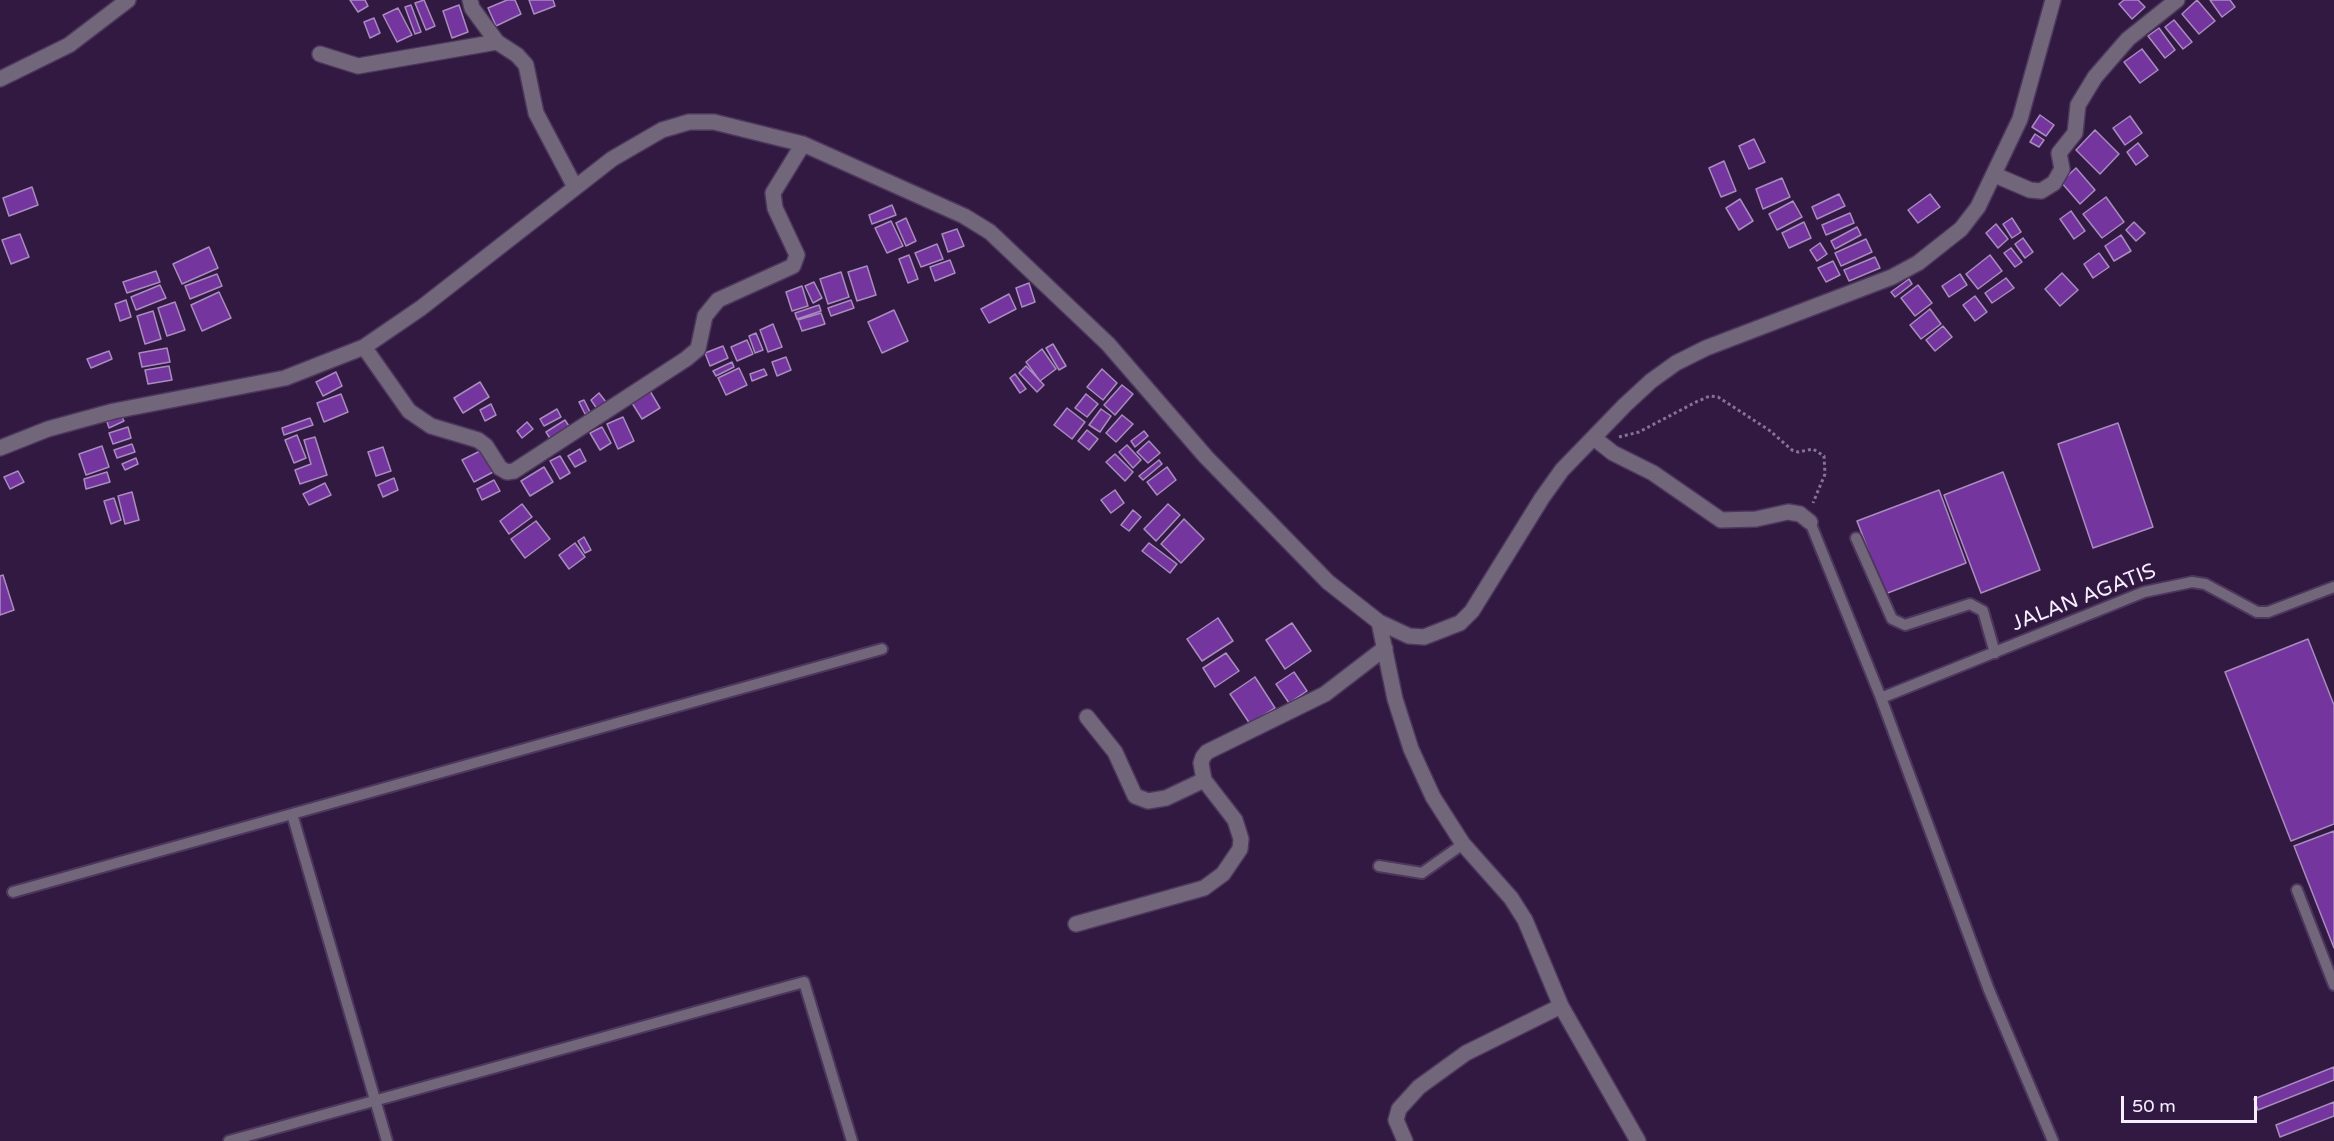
<!DOCTYPE html>
<html>
<head>
<meta charset="utf-8">
<style>
	body { margin:0 }
	#map { position:relative; width:2334px; height:1141px; overflow:hidden; background:#311942; font-family:"Varela Round",sans-serif }
	canvas { display:block }
	.scale { position:absolute; left:2121px; top:1096px; width:136px; height:27px; box-sizing:border-box; border:3px solid #f6eefe; border-top:0; padding-left:8px; font-size:18px; line-height:21px; white-space:nowrap; color:#f6eefe; -webkit-text-stroke:4px #311942; paint-order:stroke }
</style>
</head>
<body>
<div id="map">
<canvas width="2334" height="1141"></canvas>
<div class="scale">50 m</div>
</div>
<script>
const c = document.querySelector('canvas').getContext('2d');
c.lineJoin = 'round';
function fillPath(path, color) { c.fillStyle = color; c.fill(path, 'evenodd'); }
const shape = rows => new Path2D(rows.map(r => 'M' + r).join(''));
function stroke(path, color, width, dash) { c.strokeStyle = color; c.lineWidth = width; c.lineCap = dash ? 'butt' : 'round'; c.setLineDash(dash || []); c.stroke(path); }
function write(font, color, halo, rows, align = 'center') {
  c.font = font + ' "Varela Round",sans-serif'; c.lineWidth = 6; c.setLineDash([]); c.textBaseline = 'middle'; c.strokeStyle = halo; c.fillStyle = color; for (const [text, x, y, turn = 0] of rows) {
    c.save(); c.translate(x, y); c.rotate((+turn || 0) * Math.PI / 180); c.textAlign = isNaN(turn) ? turn : align; if (halo) c.strokeText(text, 0, 0); c.fillText(text, 0, 0); c.restore();
  }
}
const building = shape([
	[350,0,365,0,368,6,358,12,350,0],
	[424,0,435,26,426,30,415,3,424,0],
	[507,0,515,0,521,14,496,26,488,8,507,0],
	[529,0,553,0,555,6,534,14,529,0],
	[2124,0,2138,0,2145,7,2132,19,2119,4,2124,0],
	[2197,0,2215,21,2199,34,2182,14,2197,0],
	[2210,0,2230,0,2235,7,2222,17,2210,0],
	[411,5,421,32,415,34,405,7,411,5],
	[459,5,468,32,452,38,443,11,459,5],
	[398,8,412,35,397,42,383,15,398,8],
	[374,18,380,33,370,38,364,22,374,18],
	[2174,20,2192,42,2183,49,2165,27,2174,20],
	[2159,28,2175,50,2165,58,2148,36,2159,28],
	[2142,49,2158,70,2140,83,2124,62,2142,49],
	[2040,115,2054,125,2046,136,2032,127,2040,115],
	[2130,116,2142,133,2125,145,2113,128,2130,116],
	[2095,130,2119,154,2100,174,2076,150,2095,130],
	[2035,134,2044,140,2039,147,2030,142,2035,134],
	[1754,139,1765,162,1749,169,1739,146,1754,139],
	[2138,143,2148,156,2136,165,2127,152,2138,143],
	[1724,161,1736,191,1721,197,1709,168,1724,161],
	[2076,168,2095,190,2080,204,2061,182,2076,168],
	[1782,178,1790,197,1763,209,1756,189,1782,178],
	[32,187,38,205,9,216,3,198,32,187],
	[1839,194,1845,206,1817,219,1812,207,1839,194],
	[1930,194,1940,207,1918,223,1908,210,1930,194],
	[2106,197,2124,222,2102,238,2083,214,2106,197],
	[1740,199,1753,221,1739,230,1726,208,1740,199],
	[1793,201,1802,217,1777,230,1769,214,1793,201],
	[892,205,896,215,872,224,869,215,892,205],
	[2071,211,2085,231,2074,239,2060,219,2071,211],
	[1850,213,1854,223,1826,235,1822,225,1850,213],
	[906,218,916,241,906,246,896,223,906,218],
	[2012,218,2021,232,2012,238,2003,224,2012,218],
	[891,221,903,246,887,253,875,228,891,221],
	[1804,222,1811,238,1789,248,1782,233,1804,222],
	[2134,222,2145,233,2136,241,2126,230,2134,222],
	[1996,224,2008,239,1998,248,1986,233,1996,224],
	[1857,227,1861,235,1835,249,1831,241,1857,227],
	[957,229,964,246,948,252,942,234,957,229],
	[20,234,29,257,11,264,2,240,20,234],
	[2121,235,2131,251,2114,261,2105,246,2121,235],
	[2023,238,2033,252,2025,258,2015,244,2023,238],
	[1866,239,1872,252,1841,266,1835,253,1866,239],
	[1820,243,1827,254,1817,261,1810,250,1820,243],
	[937,244,943,259,921,267,915,253,937,244],
	[209,247,218,268,182,284,173,264,209,247],
	[2011,248,2022,262,2015,267,2004,253,2011,248],
	[2099,253,2109,267,2093,278,2084,264,2099,253],
	[909,255,918,279,908,283,899,259,909,255],
	[1990,255,2002,271,1978,289,1966,274,1990,255],
	[1875,257,1880,268,1849,281,1844,270,1875,257],
	[950,260,955,273,935,281,930,267,950,260],
	[1833,261,1840,275,1826,282,1818,268,1833,261],
	[867,266,876,295,857,301,848,272,867,266],
	[156,271,160,282,127,293,123,282,156,271],
	[841,272,849,297,828,304,820,279,841,272],
	[2062,273,2078,290,2060,306,2045,289,2062,273],
	[217,274,222,286,190,299,185,286,217,274],
	[1960,274,1967,285,1949,297,1942,286,1960,274],
	[2006,278,2014,288,1992,303,1985,293,2006,278],
	[1909,279,1912,284,1895,297,1891,292,1909,279],
	[814,282,822,298,813,303,805,286,814,282],
	[1029,283,1035,302,1022,307,1016,288,1029,283],
	[160,285,166,298,136,310,131,297,160,285],
	[1918,285,1932,303,1915,316,1901,298,1918,285],
	[802,286,808,306,792,311,786,292,802,286],
	[219,292,231,318,202,331,191,305,219,292],
	[1009,294,1016,309,989,323,981,309,1009,294],
	[1975,296,1987,312,1975,321,1963,305,1975,296],
	[126,300,131,317,120,321,115,304,126,300],
	[851,300,854,308,831,316,828,308,851,300],
	[175,302,185,330,167,336,158,308,175,302],
	[819,305,821,311,797,319,795,313,819,305],
	[1930,309,1941,324,1921,339,1910,325,1930,309],
	[894,310,908,341,882,353,868,322,894,310],
	[153,311,161,339,145,344,137,316,153,311],
	[821,313,825,324,802,331,798,320,821,313],
	[773,324,782,347,768,352,760,330,773,324],
	[1943,326,1952,337,1935,351,1926,340,1943,326],
	[756,333,763,350,755,353,749,336,756,333],
	[747,340,753,354,737,361,731,347,747,340],
	[1053,344,1066,366,1059,370,1046,348,1053,344],
	[723,346,728,358,710,366,705,353,723,346],
	[167,348,170,362,142,367,139,353,167,348],
	[1042,349,1056,369,1040,381,1026,362,1042,349],
	[109,351,112,359,91,368,87,359,109,351],
	[786,357,791,370,777,376,772,362,786,357],
	[732,362,734,367,716,376,713,371,732,362],
	[169,366,172,380,148,384,145,370,169,366],
	[1026,366,1044,385,1037,392,1019,373,1026,366],
	[739,368,747,385,726,395,718,378,739,368],
	[764,369,767,375,752,381,750,374,764,369],
	[1102,369,1117,383,1103,400,1087,387,1102,369],
	[336,372,342,386,323,396,316,382,336,372],
	[1015,374,1026,389,1020,393,1010,378,1015,374],
	[480,382,489,397,463,413,454,398,480,382],
	[1122,385,1133,394,1115,415,1104,405,1122,385],
	[650,391,660,408,642,419,632,403,650,391],
	[599,393,606,402,597,409,591,400,599,393],
	[341,394,348,412,324,422,317,403,341,394],
	[1086,394,1098,404,1087,417,1075,408,1086,394],
	[584,400,590,412,585,414,579,402,584,400],
	[491,404,496,415,485,421,480,410,491,404],
	[1067,408,1085,422,1072,439,1054,425,1067,408],
	[557,409,561,417,544,426,540,419,557,409],
	[1101,409,1111,416,1100,432,1089,425,1101,409],
	[121,415,124,421,109,428,107,422,121,415],
	[1122,415,1133,424,1116,442,1106,433,1122,415],
	[623,417,634,441,618,449,607,424,623,417],
	[310,418,313,425,284,435,282,428,310,418],
	[565,420,572,431,553,443,546,432,565,420],
	[527,422,533,429,522,438,517,431,527,422],
	[2118,423,2153,527,2093,548,2058,444,2118,423],
	[128,427,131,438,113,444,109,433,128,427],
	[602,427,611,443,600,450,590,433,602,427],
	[1087,430,1098,439,1089,450,1078,441,1087,430],
	[1144,431,1148,436,1135,447,1131,441,1144,431],
	[297,435,306,458,294,463,285,440,297,435],
	[315,437,327,475,300,484,295,470,311,464,304,440,315,437],
	[1149,441,1160,453,1148,463,1137,452,1149,441],
	[132,444,135,452,117,458,114,450,132,444],
	[1127,445,1141,460,1133,468,1119,452,1127,445],
	[102,446,109,467,86,475,79,454,102,446],
	[383,447,391,471,376,476,368,452,383,447],
	[486,448,497,470,474,482,462,460,486,448],
	[580,449,586,461,575,467,568,456,580,449],
	[1115,454,1133,472,1125,481,1106,462,1115,454],
	[560,456,570,473,560,479,550,461,560,456],
	[136,458,138,464,125,470,122,464,136,458],
	[1159,460,1162,464,1143,480,1139,476,1159,460],
	[544,467,553,482,530,496,521,481,544,467],
	[1167,467,1176,480,1157,495,1147,482,1167,467],
	[18,471,24,482,10,489,4,477,18,471],
	[107,472,110,482,86,489,84,479,107,472],
	[2003,472,2040,570,1981,593,1944,495,2003,472],
	[394,478,398,490,383,497,378,485,394,478],
	[494,480,500,491,482,500,477,489,494,480],
	[325,483,331,495,309,505,303,494,325,483],
	[1115,490,1124,503,1111,513,1101,500,1115,490],
	[1939,490,1966,563,1885,594,1857,521,1939,490],
	[132,492,139,520,125,524,118,496,132,492],
	[114,498,121,520,111,524,104,501,114,498],
	[522,504,532,517,509,534,500,521,522,504],
	[1168,504,1180,515,1156,541,1144,529,1168,504],
	[1133,510,1141,517,1129,531,1121,525,1133,510],
	[1184,519,1204,539,1181,563,1161,544,1184,519],
	[536,521,550,539,525,558,511,539,536,521],
	[584,537,591,550,585,553,578,541,584,537],
	[575,543,585,557,569,569,559,555,575,543],
	[1149,543,1177,564,1170,573,1142,551,1149,543],
	[3,575,14,610,0,615,0,576,3,575],
	[1218,618,1233,641,1202,661,1187,639,1218,618],
	[1292,623,1311,651,1285,669,1266,640,1292,623],
	[2308,639,2334,705,2334,824,2291,841,2225,672,2308,639],
	[1226,653,1239,671,1215,687,1203,668,1226,653],
	[1294,672,1307,691,1289,703,1276,684,1294,672],
	[1255,677,1275,708,1250,724,1230,694,1255,677],
	[2334,831,2334,948,2294,846,2334,831],
	[2334,1067,2334,1080,2258,1110,2254,1099,2334,1067],
	[2334,1102,2334,1116,2280,1137,2276,1125,2334,1102]
]);
const path = shape([
	[1619,437,1639,432,1696,402,1710,396,1718,397,1769,430,1792,450,1798,452,1813,449,1824,456,1825,474,1813,503]
]);
const service = shape([
	[1810,522,1881,698,1989,990,2053,1141],
	[1856,538,1892,619,1905,625,1970,604,1983,611,1995,653],
	[1881,698,2144,592,2192,582,2205,584,2257,612,2268,612,2334,587],
	[292,814,387,1141],
	[1379,866,1422,873,1463,844],
	[2297,890,2334,985],
	[13,892,882,649],
	[229,1141,804,982,852,1141]
]);
const minor = shape([
	[470,0,472,8,497,42,517,55,526,65,536,113,575,187],
	[320,54,358,66,497,42],
	[0,79,69,45,128,0],
	[1995,175,2030,190,2041,191,2054,183,2062,169,2059,153,2075,133,2078,105,2095,77,2128,39,2177,0],
	[364,347,409,411,431,426,478,440,486,446,500,468,507,472,514,471,686,359,698,349,705,316,718,300,793,266,797,255,775,208,773,193,803,144],
	[1594,438,1613,453,1653,473,1721,520,1756,519,1788,512,1800,514,1810,522],
	[0,448,48,429,114,411,285,378,364,347,421,308,612,159,662,130,689,122,714,122,803,144,964,216,990,232,1108,344,1206,457,1328,582,1379,622,1409,636,1424,637,1460,623,1472,611,1542,498,1562,470,1625,405,1651,381,1676,363,1706,348,1892,277,1918,263,1961,229,1978,207,2020,119,2053,0],
	[1379,622,1395,699,1411,749,1433,797,1463,844,1511,898,1525,920,1561,1006,1638,1141],
	[1087,717,1115,752,1135,796,1148,801,1166,798,1204,780],
	[1076,924,1204,888,1223,874,1240,849,1241,839,1235,820,1204,780,1201,763,1203,757,1207,752,1325,694,1385,648],
	[1405,1141,1396,1120,1399,1109,1419,1087,1466,1053,1561,1006]
]);
const streetNames = [
	["JALAN AGATIS",2084,598,-21]
];
fillPath(building, '#75359e');
stroke(building, '#a88cbe', 1.5);
stroke(service, '#4d375c', 14);
stroke(minor, '#4d375c', 18);
stroke(path, '#847391', 3, [3, 3]);
stroke(service, '#72667b', 10);
stroke(minor, '#72667b', 15);
write('21px', '#f6eefe', '#311942', streetNames);
</script>
</body>
</html>
